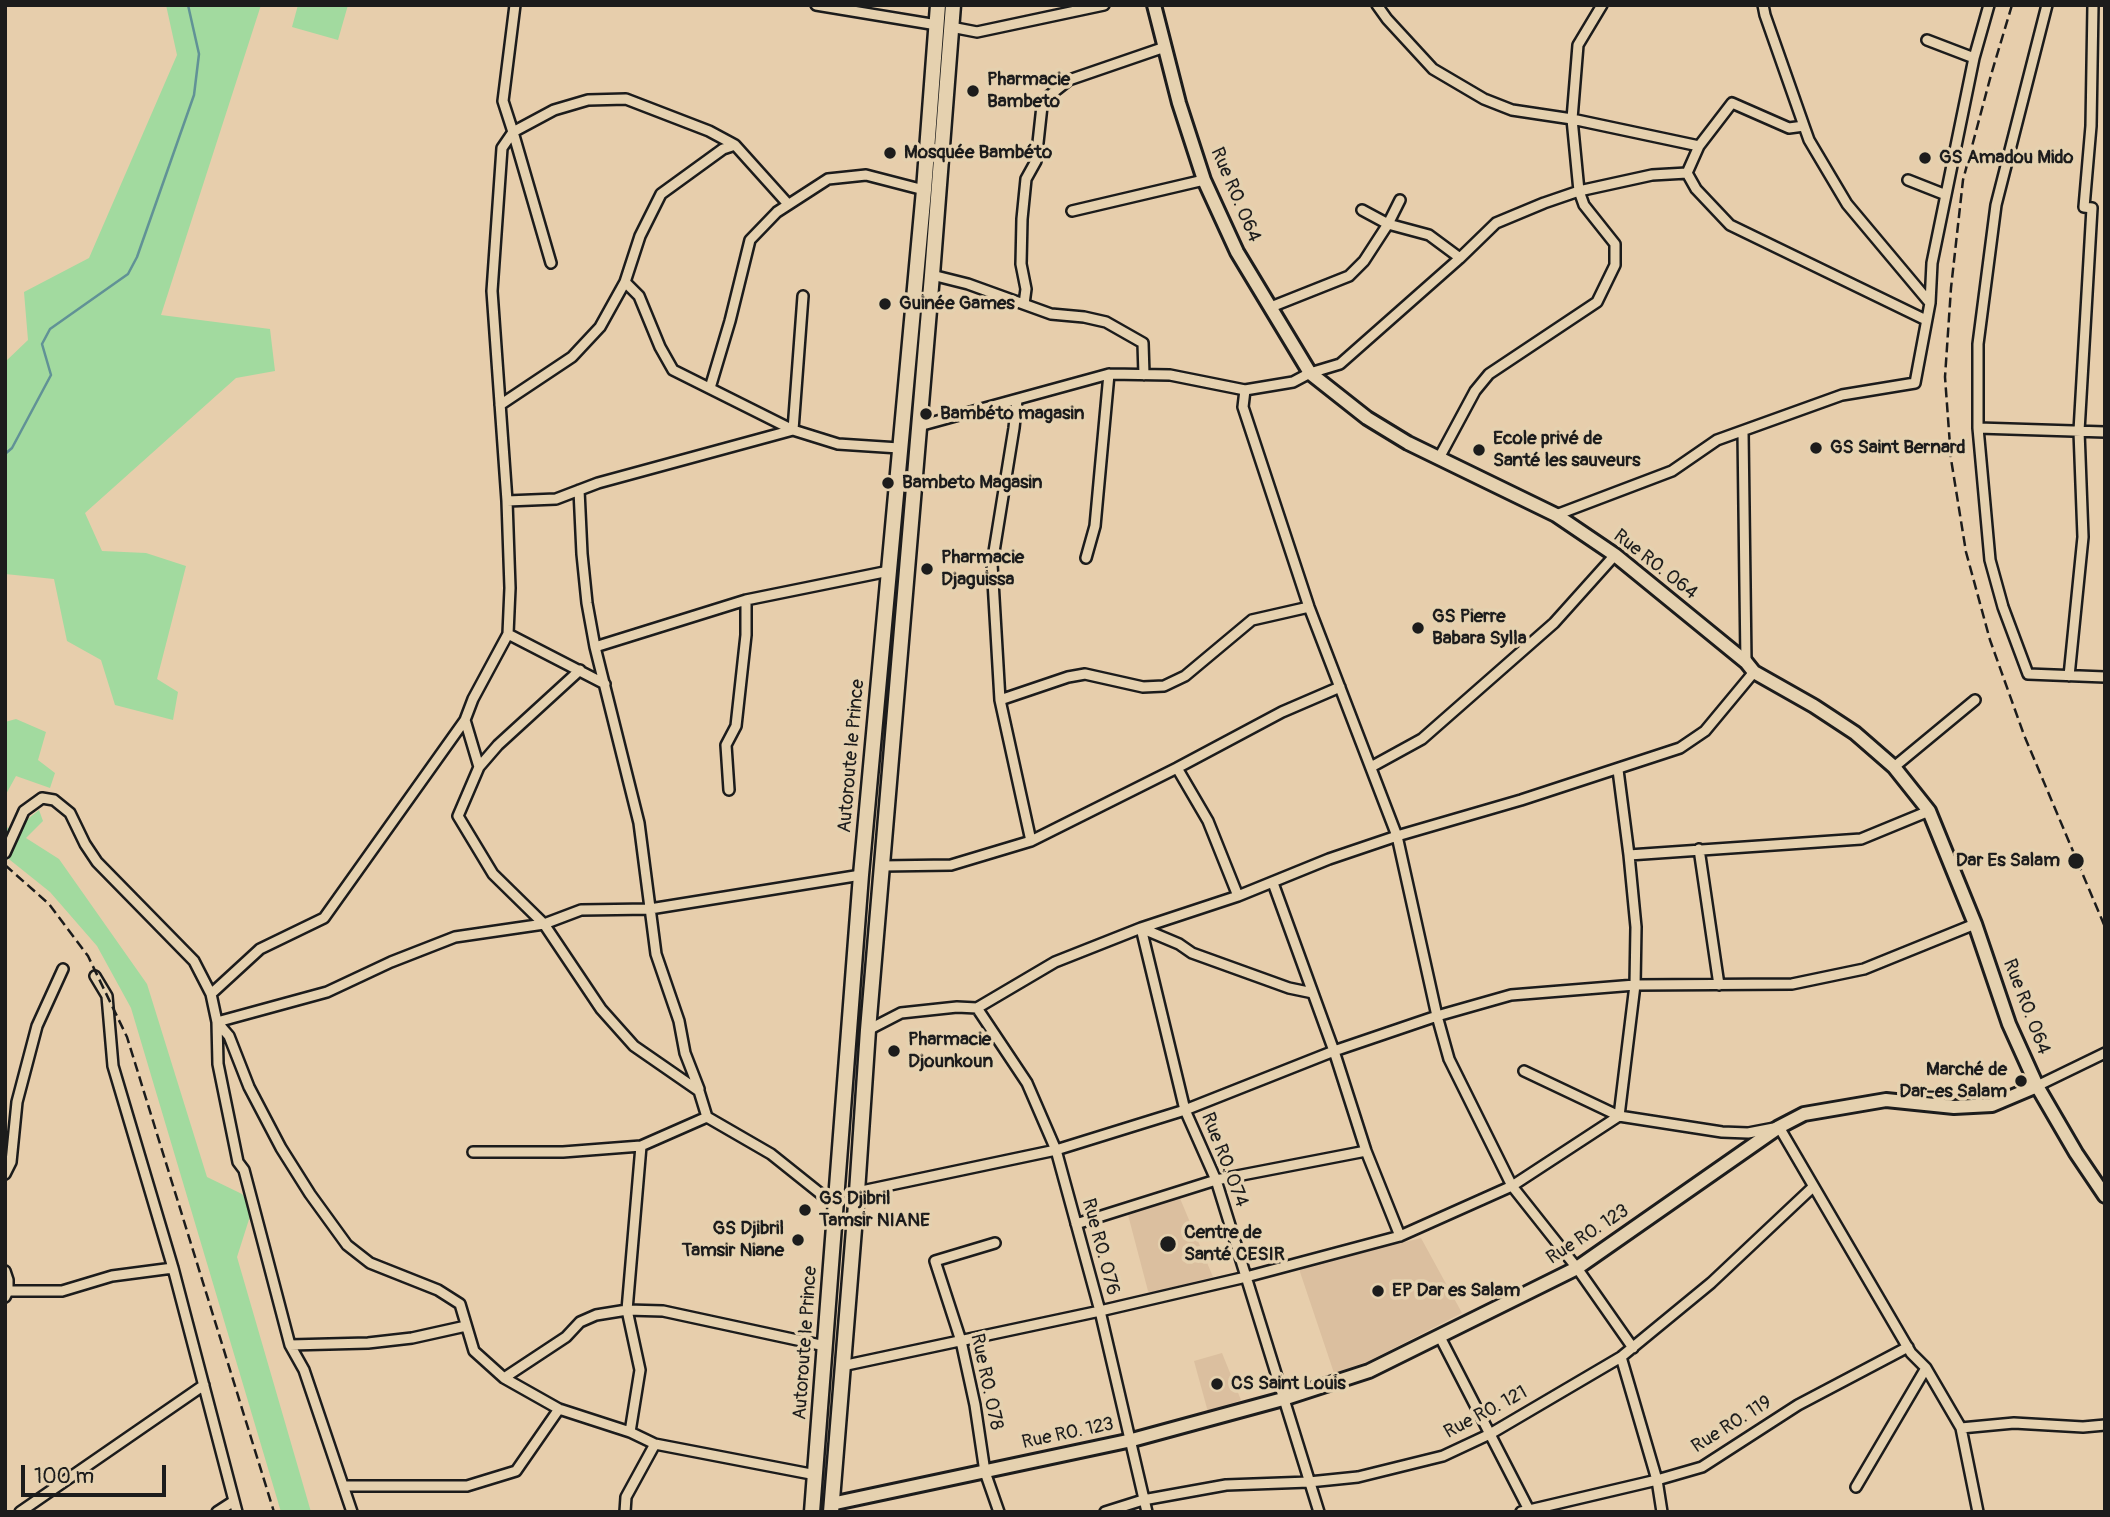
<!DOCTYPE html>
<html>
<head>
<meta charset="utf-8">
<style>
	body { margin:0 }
	#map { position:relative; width:2110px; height:1517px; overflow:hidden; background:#e7ceac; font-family:Pangolin,sans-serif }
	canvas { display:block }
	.frame { position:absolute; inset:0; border:7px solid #1c1c1c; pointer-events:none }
	.scale { position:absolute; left:21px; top:1465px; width:145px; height:32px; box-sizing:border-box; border:4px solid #1c1c1c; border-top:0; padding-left:9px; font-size:21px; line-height:24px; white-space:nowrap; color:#1c1c1c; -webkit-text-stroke:5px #e5d1af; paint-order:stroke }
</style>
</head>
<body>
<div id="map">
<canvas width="2110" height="1517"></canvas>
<div class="frame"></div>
<div class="scale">100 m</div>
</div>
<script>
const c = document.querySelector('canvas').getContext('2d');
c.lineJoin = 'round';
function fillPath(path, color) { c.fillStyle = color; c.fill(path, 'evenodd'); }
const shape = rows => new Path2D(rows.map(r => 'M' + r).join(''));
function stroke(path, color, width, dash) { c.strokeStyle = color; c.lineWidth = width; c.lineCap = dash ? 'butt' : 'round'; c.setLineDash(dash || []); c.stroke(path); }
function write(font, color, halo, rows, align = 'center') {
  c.font = font + ' Pangolin,sans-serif'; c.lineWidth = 7; c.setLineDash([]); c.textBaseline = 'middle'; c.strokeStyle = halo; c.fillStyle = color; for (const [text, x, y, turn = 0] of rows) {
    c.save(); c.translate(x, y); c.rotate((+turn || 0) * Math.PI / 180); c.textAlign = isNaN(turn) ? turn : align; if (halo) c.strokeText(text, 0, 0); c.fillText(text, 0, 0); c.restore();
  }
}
const built = shape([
	[1179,1196,1213,1277,1151,1293,1148,1291,1127,1211],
	[1421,1238,1462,1313,1369,1361,1334,1373,1299,1269],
	[1222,1353,1241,1400,1208,1412,1194,1361]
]);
const green = shape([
	[166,5,261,5,161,315,270,329,275,371,236,378,85,513,102,551,146,553,186,566,157,679,178,692,173,720,115,705,101,660,67,641,54,579,5,574,5,362,28,340,24,292,89,258,177,55],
	[298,5,348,5,338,40,292,27],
	[16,719,46,732,38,760,55,773,50,788,16,776,5,796,5,722],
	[39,810,43,821,26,838,59,859,147,984,207,1177,242,1194,252,1210,237,1257,311,1512,281,1512,131,1008,97,946,50,892,5,856,5,826,13,831]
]);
const stream = shape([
	[5,454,12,448,51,375,42,344,50,329,128,274,137,257,194,95,199,54,188,5]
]);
const street = shape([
	[816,5,937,25],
	[1377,5,1387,19,1433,69,1484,99,1512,110,1572,119,1699,146],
	[1763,5,1765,15,1804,126],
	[2047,5,1996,205,1978,344,1978,428,1990,560,2003,607,2028,674,2105,677],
	[951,27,977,32,1104,5],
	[1927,40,1974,58],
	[1908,180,1946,195],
	[1362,210,1388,224,1429,235,1460,258],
	[1072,211,1204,180],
	[551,263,513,132,554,110,588,100,626,99,709,131,735,145,788,204],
	[932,275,968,284,1051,314,1084,317,1106,322,1143,343,1144,375],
	[625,282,640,236,661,194,723,149,735,145],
	[1930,303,1932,263,1974,58,1989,5],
	[1024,304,1026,289,1021,264,1022,219,1026,179,1036,161,1042,106,1050,95,1069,80,1165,47],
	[1271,307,1349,276,1364,261,1388,224,1400,200],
	[710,388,730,321,750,240,777,212,828,179,866,175,924,190],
	[1245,390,1243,407,1309,607,1397,836,1437,1016,1449,1059,1512,1186,1577,1268,1633,1348],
	[1017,400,1014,428,992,564,1000,700,1031,841],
	[500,405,572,357,600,327,625,282,639,296,660,347,673,370,793,430,838,444,899,448],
	[919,426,1109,374,1170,375,1245,390,1293,382,1310,373,1340,364,1460,258,1496,223,1544,203,1579,191,1652,175,1687,173],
	[1978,428,2105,432],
	[1743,431,1746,662],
	[1439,458,1475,391,1489,374,1597,302,1615,265,1615,244,1584,205,1579,191,1572,119,1578,45,1602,5],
	[579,490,582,554,587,603,595,647,639,823,656,954,679,1021,685,1053,699,1089],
	[507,501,556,499,598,483,793,430,803,296],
	[1556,515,1672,471,1717,440,1842,395,1915,383,1930,303,1847,204,1809,140,1804,126,1789,128,1732,103,1699,146,1687,173,1696,189,1730,225,1926,320],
	[1086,558,1095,526,1109,374],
	[508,634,605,684],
	[595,647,746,600,889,571],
	[580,670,498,745,479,767,458,816,493,874,544,924,601,1009,634,1046,699,1091,707,1117,771,1154,836,1206],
	[2069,676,2083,537,2079,431,2092,208,2084,207,2091,126,2093,5],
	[1000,700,1068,677,1085,674,1143,687,1164,686,1185,676,1252,620,1309,607],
	[479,767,465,720,473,699,508,634,510,588,507,501,492,291,502,148,513,132,503,101,515,5],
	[1371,767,1422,739,1554,623,1615,555],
	[1894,767,1975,700],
	[1177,768,1208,821,1238,896],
	[1618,770,1629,855,1861,839,1929,811],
	[729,790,726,745,736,726,746,635,746,600],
	[1699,849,1719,985],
	[5,853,24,811,42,798,54,800,70,813,85,844,97,862,194,961,211,994,217,1022,218,1064,238,1162,244,1170,290,1345,304,1370,352,1512],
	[882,866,951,865,1031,841,1177,768,1282,712,1340,687],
	[1273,883,1334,1051,1366,1151,1400,1236],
	[1141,928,1185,1110,1216,1180,1319,1512],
	[1141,928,1179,944,1192,953,1289,988,1313,993],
	[95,976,107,996,113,1066,173,1268,237,1512],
	[211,994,260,949,324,918,465,720],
	[977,1008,1027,1083,1056,1150,1100,1311,1147,1512],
	[868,1030,901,1013,957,1007,977,1008,1055,962,1141,928,1238,896,1329,859,1397,836,1521,800,1680,748,1705,731,1754,672],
	[1524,1071,1619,1116,1722,1132,1748,1133,1779,1127,1911,1353,1926,1368,1961,1428,1978,1512],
	[2037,1086,2105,1053],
	[641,1146,627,1310,663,1311,825,1346],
	[473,1152,563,1152,641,1146,707,1117],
	[5,1174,11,1162,17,1102,37,1026,63,969],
	[857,1192,1056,1150,1185,1110,1334,1051,1437,1016,1511,995,1635,985,1792,984,1864,969,1975,924],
	[1076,1224,1216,1180,1366,1151],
	[995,1243,935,1261,961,1341,975,1405,985,1472,999,1512],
	[5,1271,8,1280,8,1291,5,1297],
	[8,1291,62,1291,112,1276,173,1268],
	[1440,1337,1529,1510],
	[290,1345,368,1343,412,1338,466,1326],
	[1621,1357,1657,1480,1662,1512],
	[842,1366,1100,1311,1246,1277,1400,1236,1512,1186,1619,1116,1635,985,1636,927,1629,855],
	[504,1378,566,1337,580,1322,596,1315,627,1310,640,1370,630,1432],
	[1961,1428,2014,1423,2083,1427,2105,1425],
	[816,1475,655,1444,630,1432,559,1409,504,1378,474,1351,460,1304,438,1290,370,1263,347,1245,310,1194,281,1148,249,1087,229,1036,217,1022,327,992,391,962,455,937,544,924,581,910,650,909,861,875],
	[345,1486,467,1486,516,1471,559,1409],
	[1856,1487,1926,1368],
	[20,1512,204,1385],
	[217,1512,234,1501],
	[625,1512,626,1497,655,1444],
	[1105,1512,1143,1500,1226,1485,1309,1482,1358,1477,1443,1456,1490,1434,1621,1357,1711,1283,1813,1187],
	[1521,1512,1657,1480,1702,1467,1798,1405,1908,1347]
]);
const secondary = shape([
	[1154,5,1179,103,1204,180,1237,252,1310,373,1367,418,1408,443,1556,515,1615,555,1746,662,1754,672,1814,706,1855,733,1894,767,1929,811,1975,924,2009,1024,2037,1086,2076,1153,2105,1196],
	[831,1504,1132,1440,1283,1399,1369,1371,1577,1268,1779,1127,1804,1114,1886,1100,1954,1107,1992,1105,2037,1086]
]);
const primary = shape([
	[812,1512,861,875,924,190,938,5],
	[831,1512,857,1192,868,1030,932,275,953,5]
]);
const rail = shape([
	[2012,5,1991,75,1963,180,1951,288,1945,377,1951,459,1966,552,1990,640,2024,735,2105,927],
	[5,865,49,904,88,956,127,1037,274,1512]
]);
const markers = [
	[973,91,7,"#1c1c1c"],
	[890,153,7,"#1c1c1c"],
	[1925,158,7,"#1c1c1c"],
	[885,304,7,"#1c1c1c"],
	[926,414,7,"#1c1c1c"],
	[1816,448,7,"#1c1c1c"],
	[1479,450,7,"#1c1c1c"],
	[888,483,7,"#1c1c1c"],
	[927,569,7,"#1c1c1c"],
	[1418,628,7,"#1c1c1c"],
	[2076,861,9,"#1c1c1c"],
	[894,1051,7,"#1c1c1c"],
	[2021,1081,7,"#1c1c1c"],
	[805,1210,7,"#1c1c1c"],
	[798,1240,7,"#1c1c1c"],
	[1168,1244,9,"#1c1c1c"],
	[1378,1291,7,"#1c1c1c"],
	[1217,1384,7,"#1c1c1c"]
];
const poiNames = [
	["Pharmacie",987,80],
	["Bambeto",987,102],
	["Mosquée Bambéto",904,153],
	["GS Amadou Mido",1939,158],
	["Guinée Games",899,304],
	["Bambéto magasin",940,414],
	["Ecole privé de",1493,439],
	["Santé les sauveurs",1493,461],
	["GS Saint Bernard",1830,448],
	["Bambeto Magasin",902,483],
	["Pharmacie",941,558],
	["Djaguissa",941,580],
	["GS Pierre",1432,617],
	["Babara Sylla",1432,639],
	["Dar Es Salam",2060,861,"right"],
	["Pharmacie",908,1040],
	["Djounkoun",908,1062],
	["Marché de",2007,1070,"right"],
	["Dar-es Salam",2007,1092,"right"],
	["GS Djibril",819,1199],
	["Tamsir NIANE",819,1221],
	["GS Djibril",784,1229,"right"],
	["Tamsir Niane",784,1251,"right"],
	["Centre de",1184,1233],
	["Santé CESIR",1184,1255],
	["EP Dar es Salam",1392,1291],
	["CS Saint Louis",1231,1384]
];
const streetNames = [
	["Rue RO. 064",1235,195,67],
	["Rue RO. 064",1655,565,38],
	["Autoroute le Prince",852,756,-85],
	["Rue RO. 064",2026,1007,69],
	["Rue RO. 074",1224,1160,69],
	["Rue RO. 123",1588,1235,-33],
	["Rue RO. 076",1100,1247,75],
	["Autoroute le Prince",806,1343,-86],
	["Rue RO. 078",986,1382,78],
	["Rue RO. 121",1486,1413,-28],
	["Rue RO. 119",1732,1425,-32],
	["Rue RO. 123",1068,1434,-12]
];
fillPath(built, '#dbbf9f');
fillPath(green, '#a2da9f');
stroke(stream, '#619296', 2.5);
stroke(street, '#1c1c1c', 14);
stroke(secondary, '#1c1c1c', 18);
stroke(primary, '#1c1c1c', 19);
stroke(street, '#e5d1af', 9);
stroke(secondary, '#e5d1af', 12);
stroke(primary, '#e5d1af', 14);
stroke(rail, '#1c1c1c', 2.5, [10, 5]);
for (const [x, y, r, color] of markers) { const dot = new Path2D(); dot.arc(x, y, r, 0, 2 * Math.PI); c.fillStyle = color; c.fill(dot); stroke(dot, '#e5d1af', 2.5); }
write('bold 19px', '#1c1c1c', '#e5d1af', poiNames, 'left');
write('19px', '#1c1c1c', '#e5d1af', streetNames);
</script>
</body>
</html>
